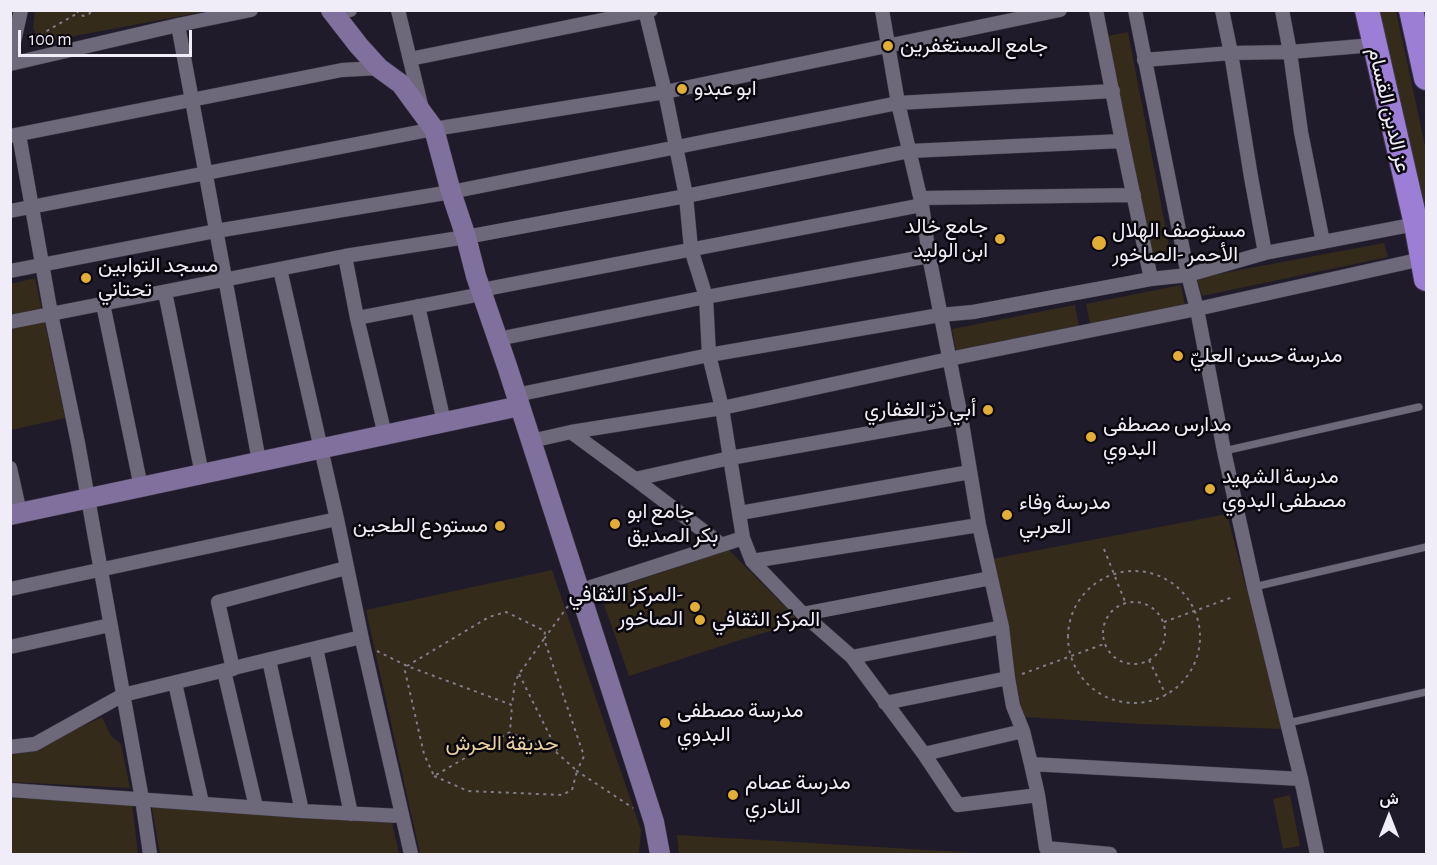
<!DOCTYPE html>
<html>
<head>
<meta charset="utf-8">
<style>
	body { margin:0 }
	#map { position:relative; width:1437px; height:865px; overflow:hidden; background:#201b2b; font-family:"Alegreya Sans",Vazirmatn,sans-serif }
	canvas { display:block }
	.frame { position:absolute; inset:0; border:12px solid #f0ecf8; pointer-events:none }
	.north { position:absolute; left:1359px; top:787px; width:60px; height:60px; -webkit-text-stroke:4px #09070d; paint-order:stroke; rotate:0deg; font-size:16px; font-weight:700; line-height:24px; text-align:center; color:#f0ecf8 }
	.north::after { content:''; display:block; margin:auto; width:21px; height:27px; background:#f0ecf8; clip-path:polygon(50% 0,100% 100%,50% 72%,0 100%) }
	.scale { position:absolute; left:18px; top:30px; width:174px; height:27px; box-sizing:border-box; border:3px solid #f0ecf8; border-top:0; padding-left:8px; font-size:18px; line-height:21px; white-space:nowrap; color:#f0ecf8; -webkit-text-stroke:4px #09070d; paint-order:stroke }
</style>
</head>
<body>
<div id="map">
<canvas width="1437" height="865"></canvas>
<div class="frame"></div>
<div class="north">ش</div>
<div class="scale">100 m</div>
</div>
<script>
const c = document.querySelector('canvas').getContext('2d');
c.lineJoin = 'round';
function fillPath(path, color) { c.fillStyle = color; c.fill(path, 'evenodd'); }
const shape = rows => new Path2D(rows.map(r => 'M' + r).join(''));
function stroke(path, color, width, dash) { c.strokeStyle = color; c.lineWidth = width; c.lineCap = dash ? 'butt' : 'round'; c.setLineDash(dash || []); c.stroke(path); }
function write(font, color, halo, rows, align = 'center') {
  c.font = font + ' "Alegreya Sans",Vazirmatn,sans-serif'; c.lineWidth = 5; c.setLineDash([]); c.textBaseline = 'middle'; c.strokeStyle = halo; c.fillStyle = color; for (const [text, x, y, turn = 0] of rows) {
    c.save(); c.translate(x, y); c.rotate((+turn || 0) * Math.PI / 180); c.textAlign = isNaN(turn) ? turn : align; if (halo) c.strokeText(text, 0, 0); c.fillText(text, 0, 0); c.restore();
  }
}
const green = shape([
	[35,11,35,10,208,11,48,41,39,37,35,32,33,27],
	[1376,11,1396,11,1426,150,1426,237],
	[1128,32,1171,256,1150,261,1107,36],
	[1384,243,1388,257,1202,296,1197,278],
	[35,278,65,418,11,430,10,284],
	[1181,285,1185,305,1090,324,1086,304],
	[1075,305,1079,327,956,350,952,329],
	[1227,514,1283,729,1141,724,1023,717,992,559],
	[729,550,800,622,737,641,629,676,600,593],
	[552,570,641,830,639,854,420,854,366,610],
	[102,717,111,736,121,744,130,788,11,782,10,755,34,750],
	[1290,795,1300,846,1283,849,1273,799],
	[11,798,132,803,138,854,11,854],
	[151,803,392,822,399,854,160,854],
	[677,835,994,854,679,854]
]);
const path = shape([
	[77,10,78,13,83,16,89,14,92,10],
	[40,35,78,13],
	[1104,549,1126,604],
	'1068 637a66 66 0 1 1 132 0a66 66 0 1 1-132 0Z',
	'1103 633a31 31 0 1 1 62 0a31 31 0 1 1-62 0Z',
	[568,606,544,639,584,756,577,771,633,808],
	[1164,622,1233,597],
	[377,651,407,666,512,705,510,732,434,776,424,754,405,671,407,666,489,617,506,612,545,631,544,639,519,674,515,682,512,705],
	[1149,660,1166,695],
	[519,674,559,754],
	[1022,674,1104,644],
	[434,776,468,791,562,795,572,790,577,771,556,752,510,733]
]);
const service = shape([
	[1224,451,1419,407],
	[1254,587,1426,547],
	[1288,723,1426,692]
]);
const minor = shape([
	[398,10,421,105],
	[645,10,665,92,686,196,691,249,706,297,709,355,722,408,743,538,752,561,803,614,852,657,924,754,958,805,1038,795],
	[882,10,898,103,922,205,929,256,961,417,979,525,1002,627,1008,678,1013,706,1023,731,1031,764,1038,795,1046,848,1110,854],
	[1096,10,1122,141,1151,279],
	[1135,10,1188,275,1197,309,1224,451,1254,587,1301,779,1317,854],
	[1222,10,1231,53,1251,177,1265,253],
	[1282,10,1290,52,1301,132,1323,242],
	[333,14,350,10],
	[178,25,259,461],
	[410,59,651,10],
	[10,60,21,10],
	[1144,60,1231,53,1290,52,1374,45],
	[10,64,178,25,251,10],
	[19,135,51,314,78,443,142,799,150,854],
	[10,136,342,70,379,68],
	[921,198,1134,195],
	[10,211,434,129,665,92,1060,10],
	[345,256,357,318,385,435],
	[280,269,337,519,363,644,411,854],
	[10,271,216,231,451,192,898,103,1113,91],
	[481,290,922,205],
	[165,292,202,474],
	[103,304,141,487],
	[418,306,444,422],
	[357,318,482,294],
	[10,322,345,256,466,237,686,196,910,151,1122,141],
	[498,339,706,297,929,256],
	[516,395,709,355,940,315,973,312,1151,279,1188,275,1265,253,1416,224],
	[571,432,635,479,730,458,961,417],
	[531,441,571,432,722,408,949,359,1197,309,1422,259],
	[10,468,20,513],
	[635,479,722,545],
	[740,513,970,472],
	[752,561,979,525],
	[10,589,337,519],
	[579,591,743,538],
	[803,614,991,578],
	[10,647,110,625],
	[316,648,351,814],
	[852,657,1002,627],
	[269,660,302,811],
	[233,669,218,602,346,568],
	[224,671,256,807],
	[175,683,202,803],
	[885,703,1008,678],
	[10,747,35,744,123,695,361,637],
	[924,754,1023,731],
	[1031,764,1301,779],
	[10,790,302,811,401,816]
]);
const secondary = shape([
	[331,10,359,46,379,68,401,84,434,129,451,192,466,237,476,276,507,366,654,822,660,854],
	[10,515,520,406]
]);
const trunk = shape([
	[1367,10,1416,224,1426,279],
	[1411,10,1426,78]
]);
const markers = [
	[888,46,6,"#e3ae35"],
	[682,89,6,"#e3ae35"],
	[1000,239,6,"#e3ae35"],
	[1099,243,8,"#e3ae35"],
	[86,278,6,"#e3ae35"],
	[1178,356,6,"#e3ae35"],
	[988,410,6,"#e3ae35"],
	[1091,437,6,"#e3ae35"],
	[1210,489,6,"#e3ae35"],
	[1007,515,6,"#e3ae35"],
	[615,524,6,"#e3ae35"],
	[500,526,6,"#e3ae35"],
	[695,607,6,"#e3ae35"],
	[700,620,6,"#e3ae35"],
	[665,723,6,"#e3ae35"],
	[733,795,6,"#e3ae35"]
];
const poiNames = [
	["جامع المستغفرين",900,46],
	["ابو عبدو",694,89],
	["جامع خالد",988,227,"right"],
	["ابن الوليد",988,251,"right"],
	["مستوصف الهلال",1112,231],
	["الأحمر -الصاخور",1112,255],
	["مسجد التوابين",98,266],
	["تحتاني",98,290],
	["مدرسة حسن العليّ",1190,356],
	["أبي ذرّ الغفاري",976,410,"right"],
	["مدارس مصطفى",1103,425],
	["البدوي",1103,449],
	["مدرسة الشهيد",1222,477],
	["مصطفى البدوي",1222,501],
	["مدرسة وفاء",1019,503],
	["العربي",1019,527],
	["جامع ابو",627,512],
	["بكر الصديق",627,536],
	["مستودع الطحين",488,526,"right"],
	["المركز الثقافي-",683,595,"right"],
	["الصاخور",683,619,"right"],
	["المركز الثقافي",712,620],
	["مدرسة مصطفى",677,711],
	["البدوي",677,735],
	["مدرسة عصام",745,783],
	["النادري",745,807]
];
const streetNames = [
	["عز الدين القسام",1389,110,77]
];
const parkNames = [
	["حديقة الحرش",502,744]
];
fillPath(green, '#342b1a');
stroke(service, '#3d3945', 8);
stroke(minor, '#3d3945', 15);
stroke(secondary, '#3d3945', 21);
stroke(trunk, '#3d3945', 26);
stroke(path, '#827d8b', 2, [3, 4.5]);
stroke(service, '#6e687b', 7);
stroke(minor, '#6e687b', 14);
stroke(secondary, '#7f709d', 20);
stroke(trunk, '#9c7ed6', 24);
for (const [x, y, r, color] of markers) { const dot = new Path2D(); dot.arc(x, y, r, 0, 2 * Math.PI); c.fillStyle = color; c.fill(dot); stroke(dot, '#09070d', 2); }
write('21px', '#f0ecf8', '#09070d', poiNames, 'left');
write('21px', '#f0ecf8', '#09070d', streetNames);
write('21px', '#ead09f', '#09070d', parkNames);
</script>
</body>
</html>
